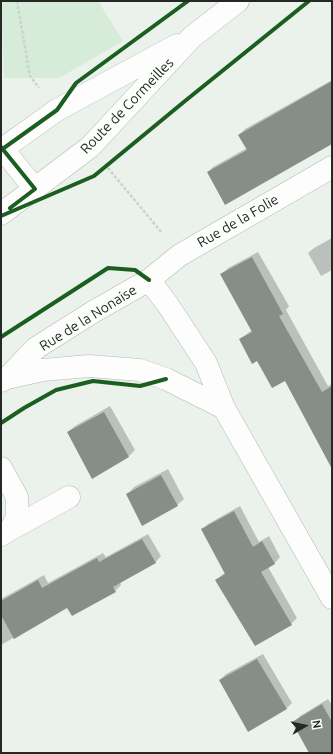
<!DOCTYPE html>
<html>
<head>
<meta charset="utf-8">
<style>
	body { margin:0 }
	#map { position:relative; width:333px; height:754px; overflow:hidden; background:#ebf1eb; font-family:Ubuntu,sans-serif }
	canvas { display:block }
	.frame { position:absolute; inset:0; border:2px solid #252925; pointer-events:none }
	.north { position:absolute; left:285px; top:706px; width:40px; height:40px; -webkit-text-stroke:3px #fafffa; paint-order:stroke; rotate:81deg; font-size:11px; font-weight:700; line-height:16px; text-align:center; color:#252925 }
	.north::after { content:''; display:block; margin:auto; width:14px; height:18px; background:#252925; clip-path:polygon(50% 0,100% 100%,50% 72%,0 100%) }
</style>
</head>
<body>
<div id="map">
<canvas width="333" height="754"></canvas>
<div class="frame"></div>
<div class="north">N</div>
</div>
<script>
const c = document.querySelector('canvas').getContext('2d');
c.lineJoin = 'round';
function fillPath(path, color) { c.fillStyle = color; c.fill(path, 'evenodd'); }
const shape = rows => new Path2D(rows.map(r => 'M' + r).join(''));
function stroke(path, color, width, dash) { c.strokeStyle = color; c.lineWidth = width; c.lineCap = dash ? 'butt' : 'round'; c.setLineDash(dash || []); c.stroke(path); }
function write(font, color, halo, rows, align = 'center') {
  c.font = font + ' Ubuntu,sans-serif'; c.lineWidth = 4; c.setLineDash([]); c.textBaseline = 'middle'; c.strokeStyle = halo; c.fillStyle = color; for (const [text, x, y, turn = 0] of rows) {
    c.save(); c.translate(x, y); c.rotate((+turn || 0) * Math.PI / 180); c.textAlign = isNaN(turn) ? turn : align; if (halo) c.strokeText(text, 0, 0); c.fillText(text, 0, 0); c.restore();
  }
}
const green = shape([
	[1,1,98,1,123,41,59,78,4,78]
]);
const shadow = shape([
	[332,80,332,143,208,172,213,167,247,148,239,135,245,129],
	[332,238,332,270,321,276,308,253,314,248],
	[258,252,289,306,286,310,328,386,332,384,332,446,285,380,257,360,240,339,252,330,221,275,228,268],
	[110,406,135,450,128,457,68,432,75,426],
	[168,469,184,499,177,505,128,494,134,487],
	[240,506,259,542,269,536,280,557,275,563,268,567,297,618,291,624,216,580,226,572,202,530,208,524],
	[148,534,161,556,155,563,120,582,121,585,115,591,67,607,1,645,1,599,44,575,48,583,103,553,106,557],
	[263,654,292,703,287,708,220,680,226,674],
	[328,699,332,705,332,753,311,753,294,723,300,716]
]);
const building = shape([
	[332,81,332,144,225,205,207,172,247,150,238,135],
	[252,257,283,314,279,316,322,392,332,386,332,469,285,381,272,388,257,361,252,364,239,339,252,332,220,274],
	[104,412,129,457,92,479,67,432],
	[161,475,178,506,142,526,126,494],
	[234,511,253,547,262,541,275,564,261,572,292,625,255,646,215,580,225,574,201,529],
	[142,539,156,563,113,587,116,592,72,616,67,608,14,639,1,615,1,601,38,580,42,588,97,558,99,562],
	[257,659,287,709,248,732,219,680],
	[322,704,332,722,332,753,309,753,292,722]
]);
const path = shape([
	[17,1,30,76,39,88],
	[108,168,162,233]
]);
const minor = shape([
	[1,147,35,189],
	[149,280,180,255,332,167],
	[1,468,17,497,17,517,11,529,1,535],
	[11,529,69,497]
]);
const major = shape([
	[1,150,57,110,177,45],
	[1,214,90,147,192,37,238,1],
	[7,378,43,370,89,366,140,370,166,379,224,408],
	[1,381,7,378,36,348,93,312,149,280,168,305,206,363,224,408,332,598]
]);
const cycleway = shape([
	[1,147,35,189,10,208],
	[1,150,57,110,76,83,188,1],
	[1,216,94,176,185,101,309,1],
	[1,337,108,268,135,270,149,280],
	[1,423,24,408,56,390,93,381,140,386,166,379]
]);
const streetNames = [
	["Route de Cormeilles",127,106,-46],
	["Rue de la Folie",238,221,-30],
	["Rue de la Nonaise",88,318,-32]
];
fillPath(green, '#d6ecd8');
fillPath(shadow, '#0003');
fillPath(building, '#868f87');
stroke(minor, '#b5b9b5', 23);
stroke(major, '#b5b9b5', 23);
stroke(path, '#ced1cf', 2.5, [3, 2]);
stroke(minor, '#fcfdfc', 22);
stroke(major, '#fcfdfc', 22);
stroke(cycleway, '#1b5e20', 4);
write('14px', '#252925', '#fafffa', streetNames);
</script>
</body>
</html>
